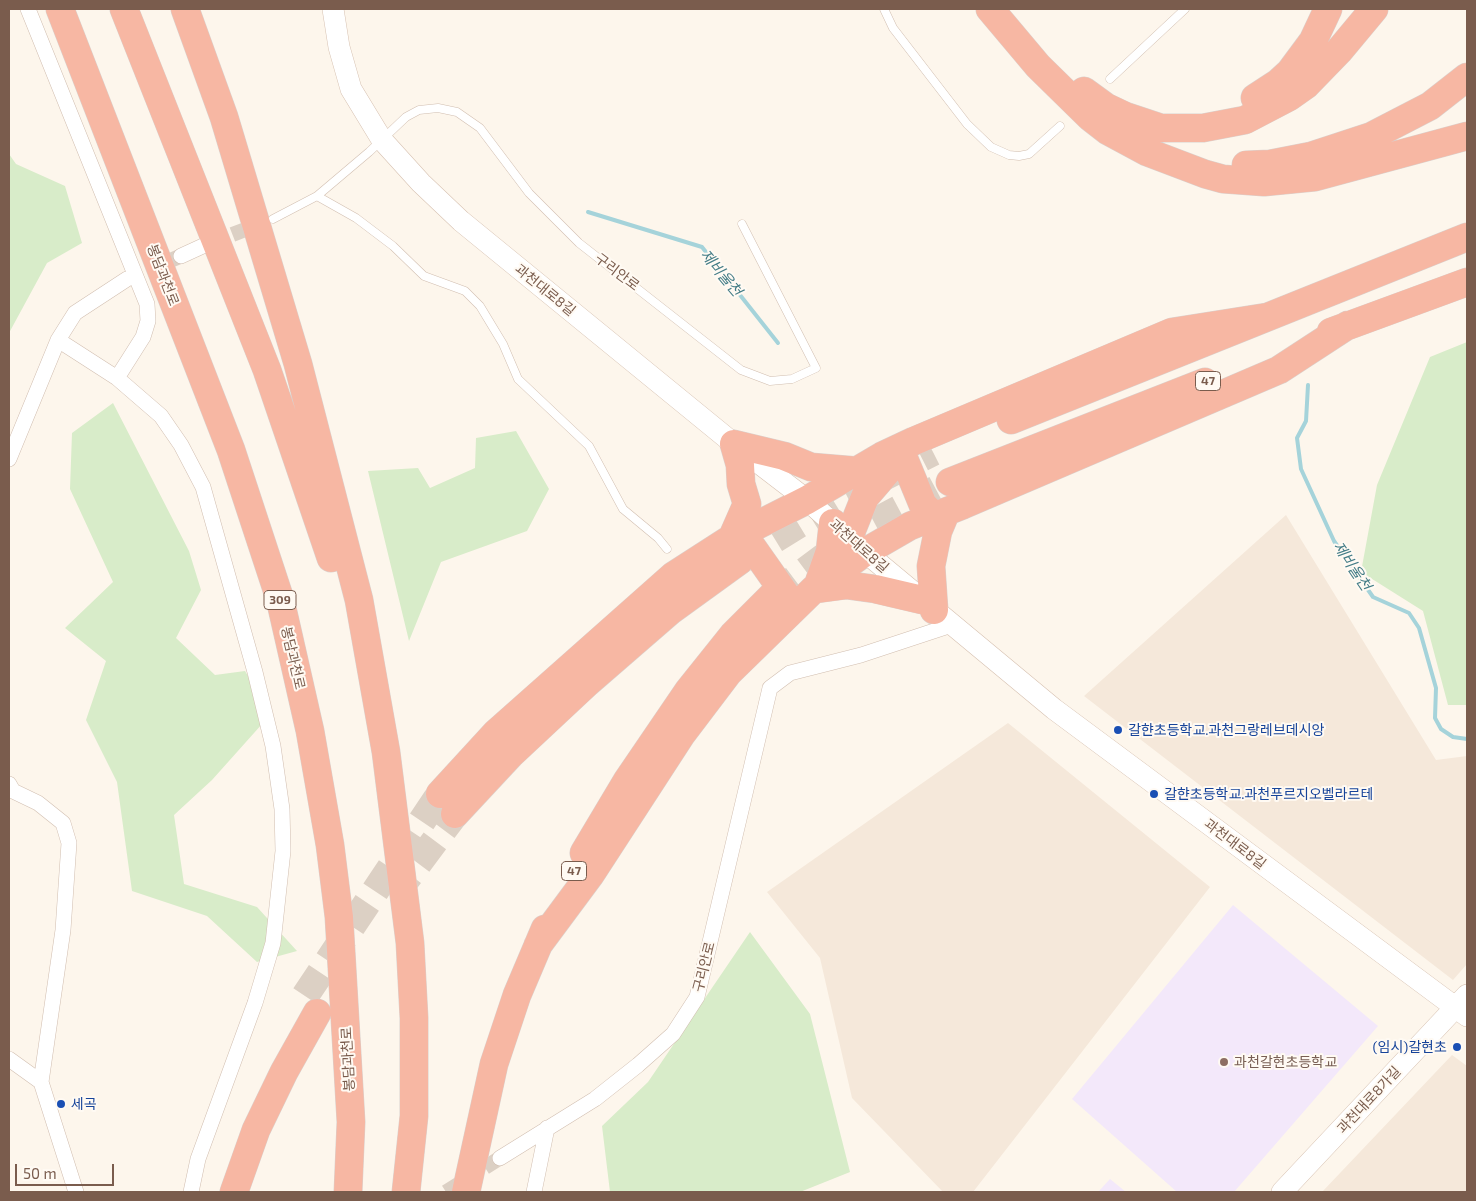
<!DOCTYPE html>
<html>
<head>
<meta charset="utf-8">
<style>
	body { margin:0 }
	#map { position:relative; width:1476px; height:1201px; overflow:hidden; background:#fdf6ec; font-family:"Exo 2",sans-serif }
	canvas { display:block }
	.frame { position:absolute; inset:0; border:10px solid #7a5c4d; pointer-events:none }
	.scale { position:absolute; left:15px; top:1164px; width:99px; height:22px; box-sizing:border-box; border:2px solid #7a5c4d; border-top:0; padding-left:6px; font-size:15px; line-height:18px; white-space:nowrap; color:#7a5c4d; -webkit-text-stroke:4px #fffaf3; paint-order:stroke }
</style>
</head>
<body>
<div id="map">
<canvas width="1476" height="1201"></canvas>
<div class="frame"></div>
<div class="scale">50 m</div>
</div>
<script>
const c = document.querySelector('canvas').getContext('2d');
c.lineJoin = 'round';
function fillPath(path, color) { c.fillStyle = color; c.fill(path, 'evenodd'); }
const shape = rows => new Path2D(rows.map(r => 'M' + r).join(''));
function stroke(path, color, width, dash) { c.strokeStyle = color; c.lineWidth = width; c.lineCap = dash ? 'butt' : 'round'; c.setLineDash(dash || []); c.stroke(path); }
function write(font, color, halo, rows, align = 'center') {
  c.font = font + ' "Exo 2","Noto Sans KR",sans-serif'; c.lineWidth = 4; c.setLineDash([]); c.textBaseline = 'middle'; c.strokeStyle = halo; c.fillStyle = color; for (const [text, x, y, turn = 0] of rows) {
    c.save(); c.translate(x, y); c.rotate((+turn || 0) * Math.PI / 180); c.textAlign = isNaN(turn) ? turn : align; if (halo) c.strokeText(text, 0, 0); c.fillText(text, 0, 0); c.restore();
  }
}
const residential = shape([
	[1286,515,1436,760,1467,756,1467,964,1453,980,1084,696],
	[1008,723,1210,887,973,1192,943,1192,852,1098,820,958,767,892],
	[1452,1055,1467,1066,1467,1192,1322,1192]
]);
const education = shape([
	[1233,905,1378,1026,1234,1192,1177,1192,1072,1099],
	[1110,1179,1126,1192,1098,1192]
]);
const green = shape([
	[9,154,16,164,65,186,82,243,47,263,9,333],
	[1467,342,1467,705,1448,705,1423,611,1361,572,1377,485,1430,357],
	[113,403,189,551,201,590,176,638,215,675,245,671,271,714,212,780,174,815,184,884,257,907,297,951,257,962,207,916,132,891,117,782,86,720,106,661,65,628,113,582,70,489,72,433],
	[516,431,549,489,527,531,441,562,409,641,368,471,418,468,430,488,475,468,476,438],
	[750,932,810,1014,850,1172,800,1192,610,1192,602,1126,648,1082]
]);
const stream = shape([
	[588,212,702,247,778,343],
	[1308,385,1306,421,1297,438,1301,469,1334,541,1373,597,1409,613,1419,628,1436,688,1435,718,1441,729,1453,737,1467,739]
]);
const streetTunnel = shape([
	[211,243,262,223],
	[127,279,181,256],
	[446,1192,500,1158]
]);
const highwayTunnel = shape([
	[739,561,838,500,933,452],
	[772,596,824,557,873,523,950,482],
	[393,897,455,814],
	[305,996,440,794]
]);
const lane = shape([
	[884,9,893,28,967,124,991,147,1009,155,1019,156,1029,154,1060,126],
	[1110,79,1185,9],
	[317,196,369,152,406,117,419,110,438,108,457,112,480,128,529,193,579,243,741,370,770,381,792,379,816,368,742,224],
	[273,219,317,196,356,218,393,246,424,276,465,291,480,306,503,344,518,379,589,446,623,509,658,538,667,549]
]);
const street = shape([
	[28,9,147,304,148,321,143,337,117,378],
	[181,256,205,245],
	[58,340,117,378,161,416,181,445,203,487,255,672,273,746,282,809,283,851,273,943,255,1003,198,1159,191,1192],
	[9,459,58,340,75,313,127,279],
	[9,784,13,791,38,803,63,823,69,843,63,930,41,1082,76,1192],
	[9,1059,41,1082],
	[500,1158,595,1099,638,1065,673,1034,697,997,770,688,790,673,861,655,952,625],
	[534,1192,547,1128]
]);
const secondary = shape([
	[333,9,339,47,351,89,382,140,421,183,461,221,734,444,807,500,865,552,1054,709,1467,1016],
	[1282,1192,1467,995]
]);
const highway = shape([
	[60,9,231,450,280,599,310,731,330,845,339,917,351,1122,348,1192],
	[124,9,267,370,331,558],
	[185,9,224,117,298,364,359,600,386,752,410,943,414,1018,414,1116,406,1192],
	[990,9,1038,66,1090,117,1108,131,1147,152,1205,174,1223,179,1264,182,1315,177,1467,136],
	[1084,91,1106,107,1125,116,1161,128,1203,128,1245,120,1289,97,1306,85,1339,51,1374,9],
	[1255,98,1278,83,1290,72,1313,41,1328,9],
	[1246,165,1270,164,1311,156,1372,136,1430,106,1467,77],
	[1331,332,1467,282],
	[1011,420,1467,237],
	[734,444,784,456,811,467,859,471],
	[902,454,923,505,934,516],
	[950,482,1205,382],
	[736,535,750,544,788,598,789,608],
	[849,537,865,497,903,453],
	[732,538,747,504,741,484,740,465,734,444],
	[817,588,830,551,833,523],
	[816,589,846,585,875,589,922,600],
	[934,610,931,566,938,531,946,512],
	[440,794,496,733,673,576,732,538,807,500,882,456,914,441,1172,332,1267,317],
	[455,814,510,755,587,683,670,611,739,561],
	[584,853,627,781,689,690,733,635,772,596],
	[538,945,590,875,681,735,728,673,814,589,865,552,910,526,963,505,1279,370,1348,325],
	[234,1192,256,1130,284,1072,317,1013],
	[466,1192,494,1064,517,995,545,929]
]);
const markers = [
	[1118,730,5,"#1a4fb4"],
	[1154,794,5,"#1a4fb4"],
	[1457,1047,5,"#1a4fb4"],
	[1224,1062,5,"#8d6e63"],
	[61,1104,5,"#1a4fb4"]
];
const shields = [
	[1208,381,25],
	[280,600,32],
	[574,871,25]
];
const shieldNames = [
	["47",1208,381],
	["309",280,600],
	["47",574,871]
];
const streetNames = [
	["구리안로",617,272,37],
	["봉담과천로",163,275,69],
	["과천대로8길",545,290,39],
	["과천대로8길",859,546,41],
	["봉담과천로",293,658,77],
	["과천대로8길",1235,844,37],
	["구리안로",704,967,-76],
	["봉담과천로",348,1059,-93],
	["과천대로8가길",1369,1100,-47]
];
const transitNames = [
	["갈햔초등학교.과천그랑레브데시앙",1128,730],
	["갈햔초등학교.과천푸르지오벨라르테",1164,794],
	["(임시)갈현초",1447,1047,"right"],
	["세곡",71,1104]
];
const educationNames = [
	["과천갈현초등학교",1234,1062]
];
const waterNames = [
	["제비울천",721,273,50],
	["제비울천",1352,566,56]
];
fillPath(residential, '#f5e8da');
fillPath(education, '#f3e8fa');
fillPath(green, '#d8ecc9');
stroke(stream, '#a5d3da', 4);
stroke(streetTunnel, '#dcd0c4', 15, [15, 8]);
stroke(highwayTunnel, '#dcd0c4', 28, [28, 14]);
stroke(lane, '#d1beb0', 9);
stroke(street, '#d1beb0', 16);
stroke(secondary, '#d6c0b0', 22);
stroke(highway, '#dad1cd', 29);
stroke(lane, '#fff', 8);
stroke(street, '#fff', 15);
stroke(secondary, '#fff', 21);
stroke(highway, '#f7b7a3', 28);
for (const [x, y, r, color] of markers) { const dot = new Path2D(); dot.arc(x, y, r, 0, 2 * Math.PI); c.fillStyle = color; c.fill(dot); stroke(dot, '#fffaf3', 2); }
for (const [x, y, w] of shields) { const box = new Path2D(); box.roundRect(x - w / 2, y - 9.5, w, 19, 4); c.fillStyle = '#fffaf3'; c.fill(box); stroke(box, '#7a5c4d', 1); }
write('bold 12px', '#7a5c4d', null, shieldNames);
write('14px', '#7a5c4d', '#fffaf3', streetNames);
write('14px', '#164399', '#fffaf3', transitNames, 'left');
write('14px', '#785e54', '#fffaf3', educationNames, 'left');
write('italic 15px', '#437c86', '#fffaf3', waterNames);
</script>
</body>
</html>
